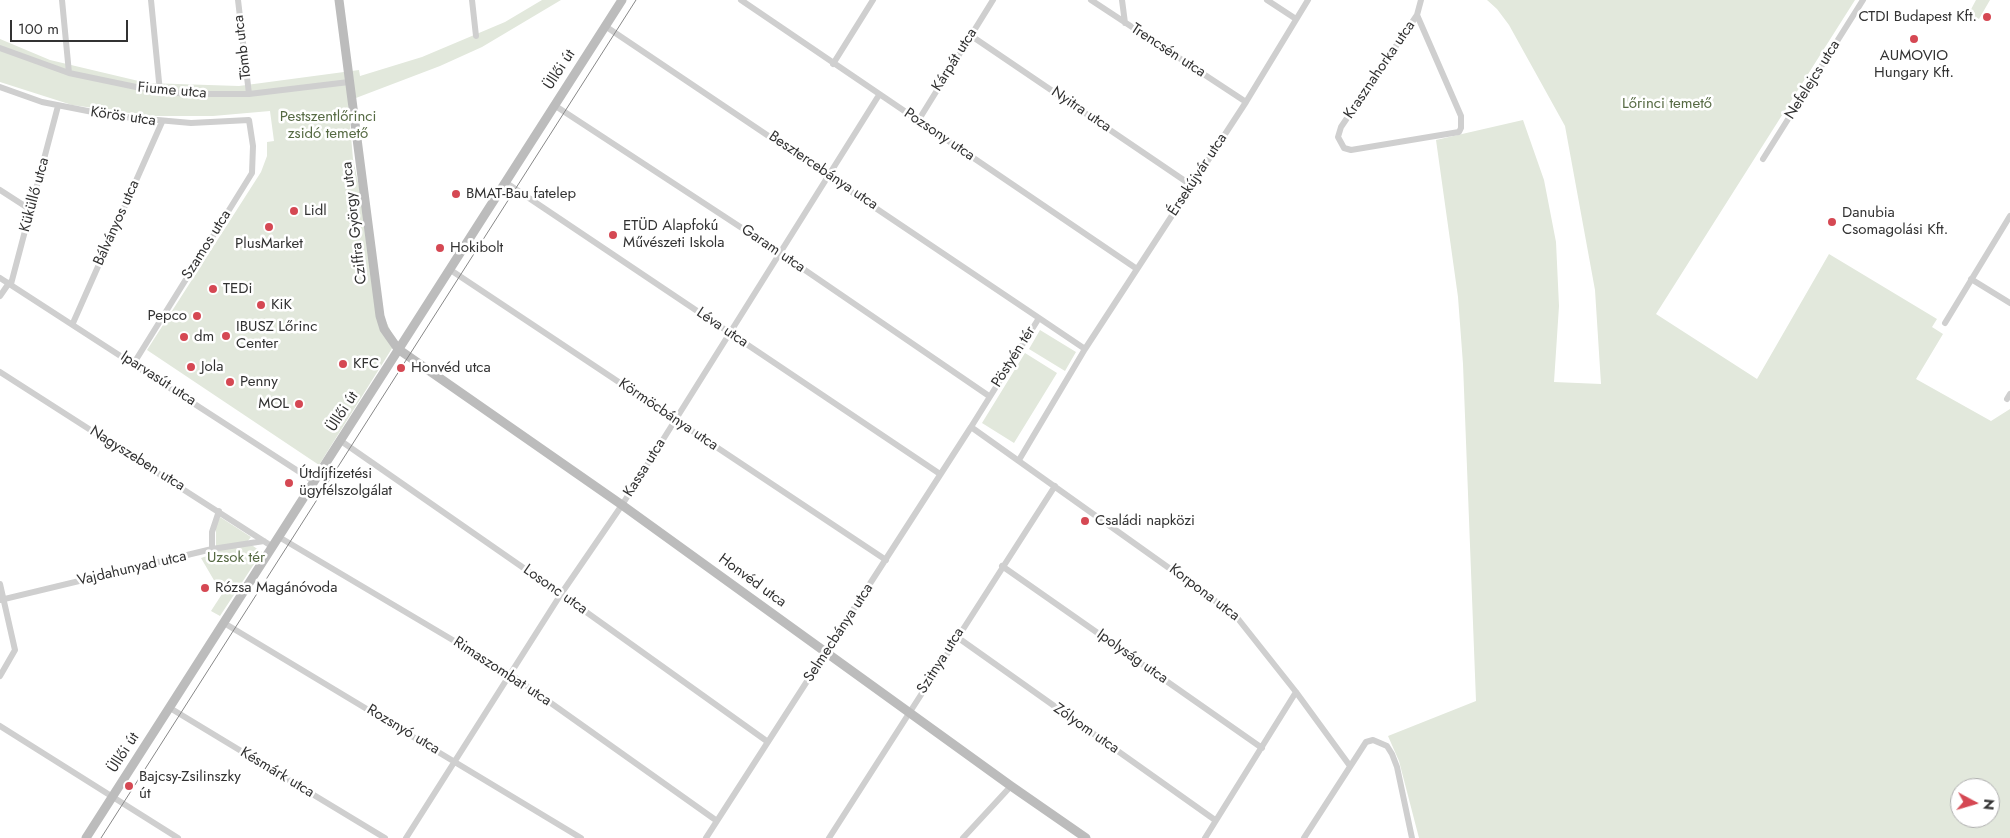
<!DOCTYPE html>
<html>
<head>
<meta charset="utf-8">
<style>
	body { margin:0 }
	#map { position:relative; width:2010px; height:838px; overflow:hidden; background:#fff; font-family:Jost,sans-serif }
	canvas { display:block }
	.north { position:absolute; left:1950px; top:778px; width:50px; height:50px; box-sizing:border-box; background:#fff; border:1px solid #adadad; border-radius:50%; rotate:96deg; font-size:14px; font-weight:700; line-height:20px; text-align:center; color:#323232 }
	.north::after { content:''; display:block; margin:auto; width:18px; height:22px; background:#d54853; clip-path:polygon(50% 0,100% 100%,50% 72%,0 100%) }
	.scale { position:absolute; left:10px; top:20px; width:118px; height:22px; box-sizing:border-box; border:2px solid #323232; border-top:0; padding-left:6px; font-size:15px; line-height:18px; white-space:nowrap; color:#323232; -webkit-text-stroke:4px #fff; paint-order:stroke }
</style>
</head>
<body>
<div id="map">
<canvas width="2010" height="838"></canvas>
<div class="north">N</div>
<div class="scale">100 m</div>
</div>
<script>
const c = document.querySelector('canvas').getContext('2d');
c.lineJoin = 'round';
function fillPath(path, color) { c.fillStyle = color; c.fill(path, 'evenodd'); }
const shape = rows => new Path2D(rows.map(r => 'M' + r).join(''));
function stroke(path, color, width, dash) { c.strokeStyle = color; c.lineWidth = width; c.lineCap = dash ? 'butt' : 'round'; c.setLineDash(dash || []); c.stroke(path); }
function write(font, color, halo, rows, align = 'center') {
  c.font = font + ' Jost,sans-serif'; c.lineWidth = 5; c.setLineDash([]); c.textBaseline = 'middle'; c.strokeStyle = halo; c.fillStyle = color; for (const [text, x, y, turn = 0] of rows) {
    c.save(); c.translate(x, y); c.rotate((+turn || 0) * Math.PI / 180); c.textAlign = isNaN(turn) ? turn : align; if (halo) c.strokeText(text, 0, 0); c.fillText(text, 0, 0); c.restore();
  }
}
const green = shape([
	[542,0,561,0,482,47,440,66,348,101,353,159,374,255,381,311,396,342,319,465,147,350,261,172,267,156,267,142,274,141,270,111,213,116,151,116,72,105,0,82,0,39,50,60,147,83,239,86,359,70,360,76,422,57,505,22],
	[1487,0,1855,0,1656,314,1757,379,1829,254,1937,319,1932,327,1943,334,1916,379,1991,421,2010,409,2010,838,1419,838,1399,761,1388,736,1476,701,1463,364,1458,297,1436,140,1523,120,1544,180,1556,242,1559,306,1554,382,1601,384,1595,290,1565,126,1509,25,1497,9],
	[1960,788,1990,788,1990,818,1960,818],
	[1976,0,1990,0,1979,19,1969,13],
	[1040,330,1076,352,1065,371,1029,349],
	[1025,353,1057,373,1014,443,982,423],
	[220,517,251,537,247,542,262,552,220,616,211,611,222,594,201,558,216,553,216,527]
]);
const street = shape([
	[62,0,69,73],
	[151,0,160,92],
	[238,0,249,94],
	[472,0,476,36],
	[741,0,1137,269],
	[1091,0,1246,102],
	[1122,0,1125,23],
	[1267,0,1296,19],
	[1417,15,1461,116,1461,128,1459,132,1351,150,1344,148,1338,137,1341,127,1417,15,1421,0],
	[605,26,1039,318],
	[970,35,1191,185],
	[0,48,69,73,160,92,194,94,249,94,349,82],
	[833,64,873,0],
	[0,87,42,102,113,116,191,123,249,120,253,146,252,173,134,363],
	[554,105,780,253,989,396],
	[918,121,993,0],
	[1763,159,1863,0],
	[505,182,940,474],
	[0,190,31,210],
	[449,269,886,560],
	[0,278,315,482],
	[1971,279,2010,303],
	[11,284,58,106],
	[0,296,9,283],
	[73,323,162,122],
	[1945,323,2010,216],
	[1085,349,1246,102,1308,0],
	[0,372,273,547],
	[2007,399,2010,394],
	[341,441,561,594,768,742],
	[1019,460,1085,349,1039,318,971,427,1235,615,1296,692,1350,766],
	[279,537,510,674,717,821],
	[212,549,212,532,219,511],
	[1002,566,1262,748],
	[0,584,15,650,0,676],
	[0,600,212,549,264,541],
	[224,623,581,838],
	[957,637,1215,820],
	[170,708,385,838],
	[0,726,178,838],
	[406,838,561,594,622,505,879,95],
	[706,838,971,427],
	[829,838,1055,486],
	[963,838,1011,786],
	[1205,838,1296,692],
	[1304,838,1366,742,1373,740,1387,746,1392,754,1397,767,1412,838]
]);
const secondary = shape([
	[339,0,380,316,384,329,398,349,622,505,1011,786,1086,838],
	[86,838,622,0]
]);
const tram = shape([
	[101,838,636,0]
]);
const markers = [
	[1987,17,5,"#d54853"],
	[1914,39,5,"#d54853"],
	[456,194,5,"#d54853"],
	[294,211,5,"#d54853"],
	[1832,222,5,"#d54853"],
	[269,227,5,"#d54853"],
	[613,235,5,"#d54853"],
	[440,248,5,"#d54853"],
	[213,289,5,"#d54853"],
	[261,305,5,"#d54853"],
	[197,316,5,"#d54853"],
	[226,336,5,"#d54853"],
	[184,337,5,"#d54853"],
	[343,364,5,"#d54853"],
	[191,367,5,"#d54853"],
	[401,368,5,"#d54853"],
	[230,382,5,"#d54853"],
	[299,404,5,"#d54853"],
	[289,483,5,"#d54853"],
	[1085,521,5,"#d54853"],
	[205,588,5,"#d54853"],
	[129,786,5,"#d54853"]
];
const poiNames = [
	["CTDI Budapest Kft.",1977,17,"right"],
	["AUMOVIO",1914,56,"center"],
	["Hungary Kft.",1914,73,"center"],
	["BMAT-Bau fatelep",466,194],
	["Lidl",304,211],
	["Danubia",1842,213],
	["Csomagolási Kft.",1842,230],
	["ETÜD Alapfokú",623,226],
	["Művészeti Iskola",623,243],
	["PlusMarket",269,244,"center"],
	["Hokibolt",450,248],
	["TEDi",223,289],
	["KiK",271,305],
	["Pepco",187,316,"right"],
	["IBUSZ Lőrinc",236,327],
	["Center",236,344],
	["dm",194,337],
	["KFC",353,364],
	["Jola",201,367],
	["Honvéd utca",411,368],
	["Penny",240,382],
	["MOL",289,404,"right"],
	["Útdíjfizetési",299,474],
	["ügyfélszolgálat",299,491],
	["Családi napközi",1095,521],
	["Rózsa Magánóvoda",215,588],
	["Bajcsy-Zsilinszky",139,777],
	["út",139,794]
];
const streetNames = [
	["Tömb utca",243,47,-97],
	["Trencsén utca",1168,51,33],
	["Kárpát utca",955,60,-58],
	["Üllői út",560,70,-57],
	["Krasznahorka utca",1380,70,-56],
	["Nefelejcs utca",1813,80,-58],
	["Fiume utca",172,91,5],
	["Nyitra utca",1081,110,34],
	["Körös utca",123,117,8],
	["Pozsony utca",939,135,34],
	["Besztercebánya utca",823,171,34],
	["Érsekújvár utca",1198,175,-57],
	["Küküllő utca",35,195,-75],
	["Bálványos utca",117,223,-66],
	["Cziffra György utca",355,223,-97],
	["Szamos utca",207,245,-58],
	["Garam utca",773,249,34],
	["Léva utca",722,328,34],
	["Pöstyén tér",1014,357,-58],
	["Iparvasút utca",158,379,33],
	["Üllői út",343,412,-57],
	["Körmöcbánya utca",668,415,34],
	["Nagyszeben utca",137,459,32],
	["Kassa utca",645,468,-58],
	["Vajdahunyad utca",132,569,-13],
	["Honvéd utca",752,581,36],
	["Losonc utca",555,590,35],
	["Korpona utca",1204,593,37],
	["Selmecbánya utca",839,633,-57],
	["Ipolyság utca",1132,657,35],
	["Szitnya utca",941,661,-58],
	["Rimaszombat utca",502,672,33],
	["Zólyom utca",1086,729,35],
	["Rozsnyó utca",403,730,31],
	["Üllői út",124,753,-57],
	["Késmárk utca",277,773,31]
];
const parkNames = [
	["Lőrinci temető",1667,104],
	["Pestszentlőrinci",328,117],
	["zsidó temető",328,134],
	["Uzsok tér",236,558]
];
fillPath(green, '#e2e8dc');
stroke(street, '#cfcfcf', 6);
stroke(secondary, '#bcbcbc', 9);
stroke(tram, '#878787', 1);
for (const [x, y, r, color] of markers) { const dot = new Path2D(); dot.arc(x, y, r, 0, 2 * Math.PI); c.fillStyle = color; c.fill(dot); stroke(dot, '#fff', 2); }
write('15px', '#323232', '#fff', poiNames, 'left');
write('15px', '#323232', '#fff', streetNames);
write('15px', '#566a43', '#fff', parkNames);
</script>
</body>
</html>
